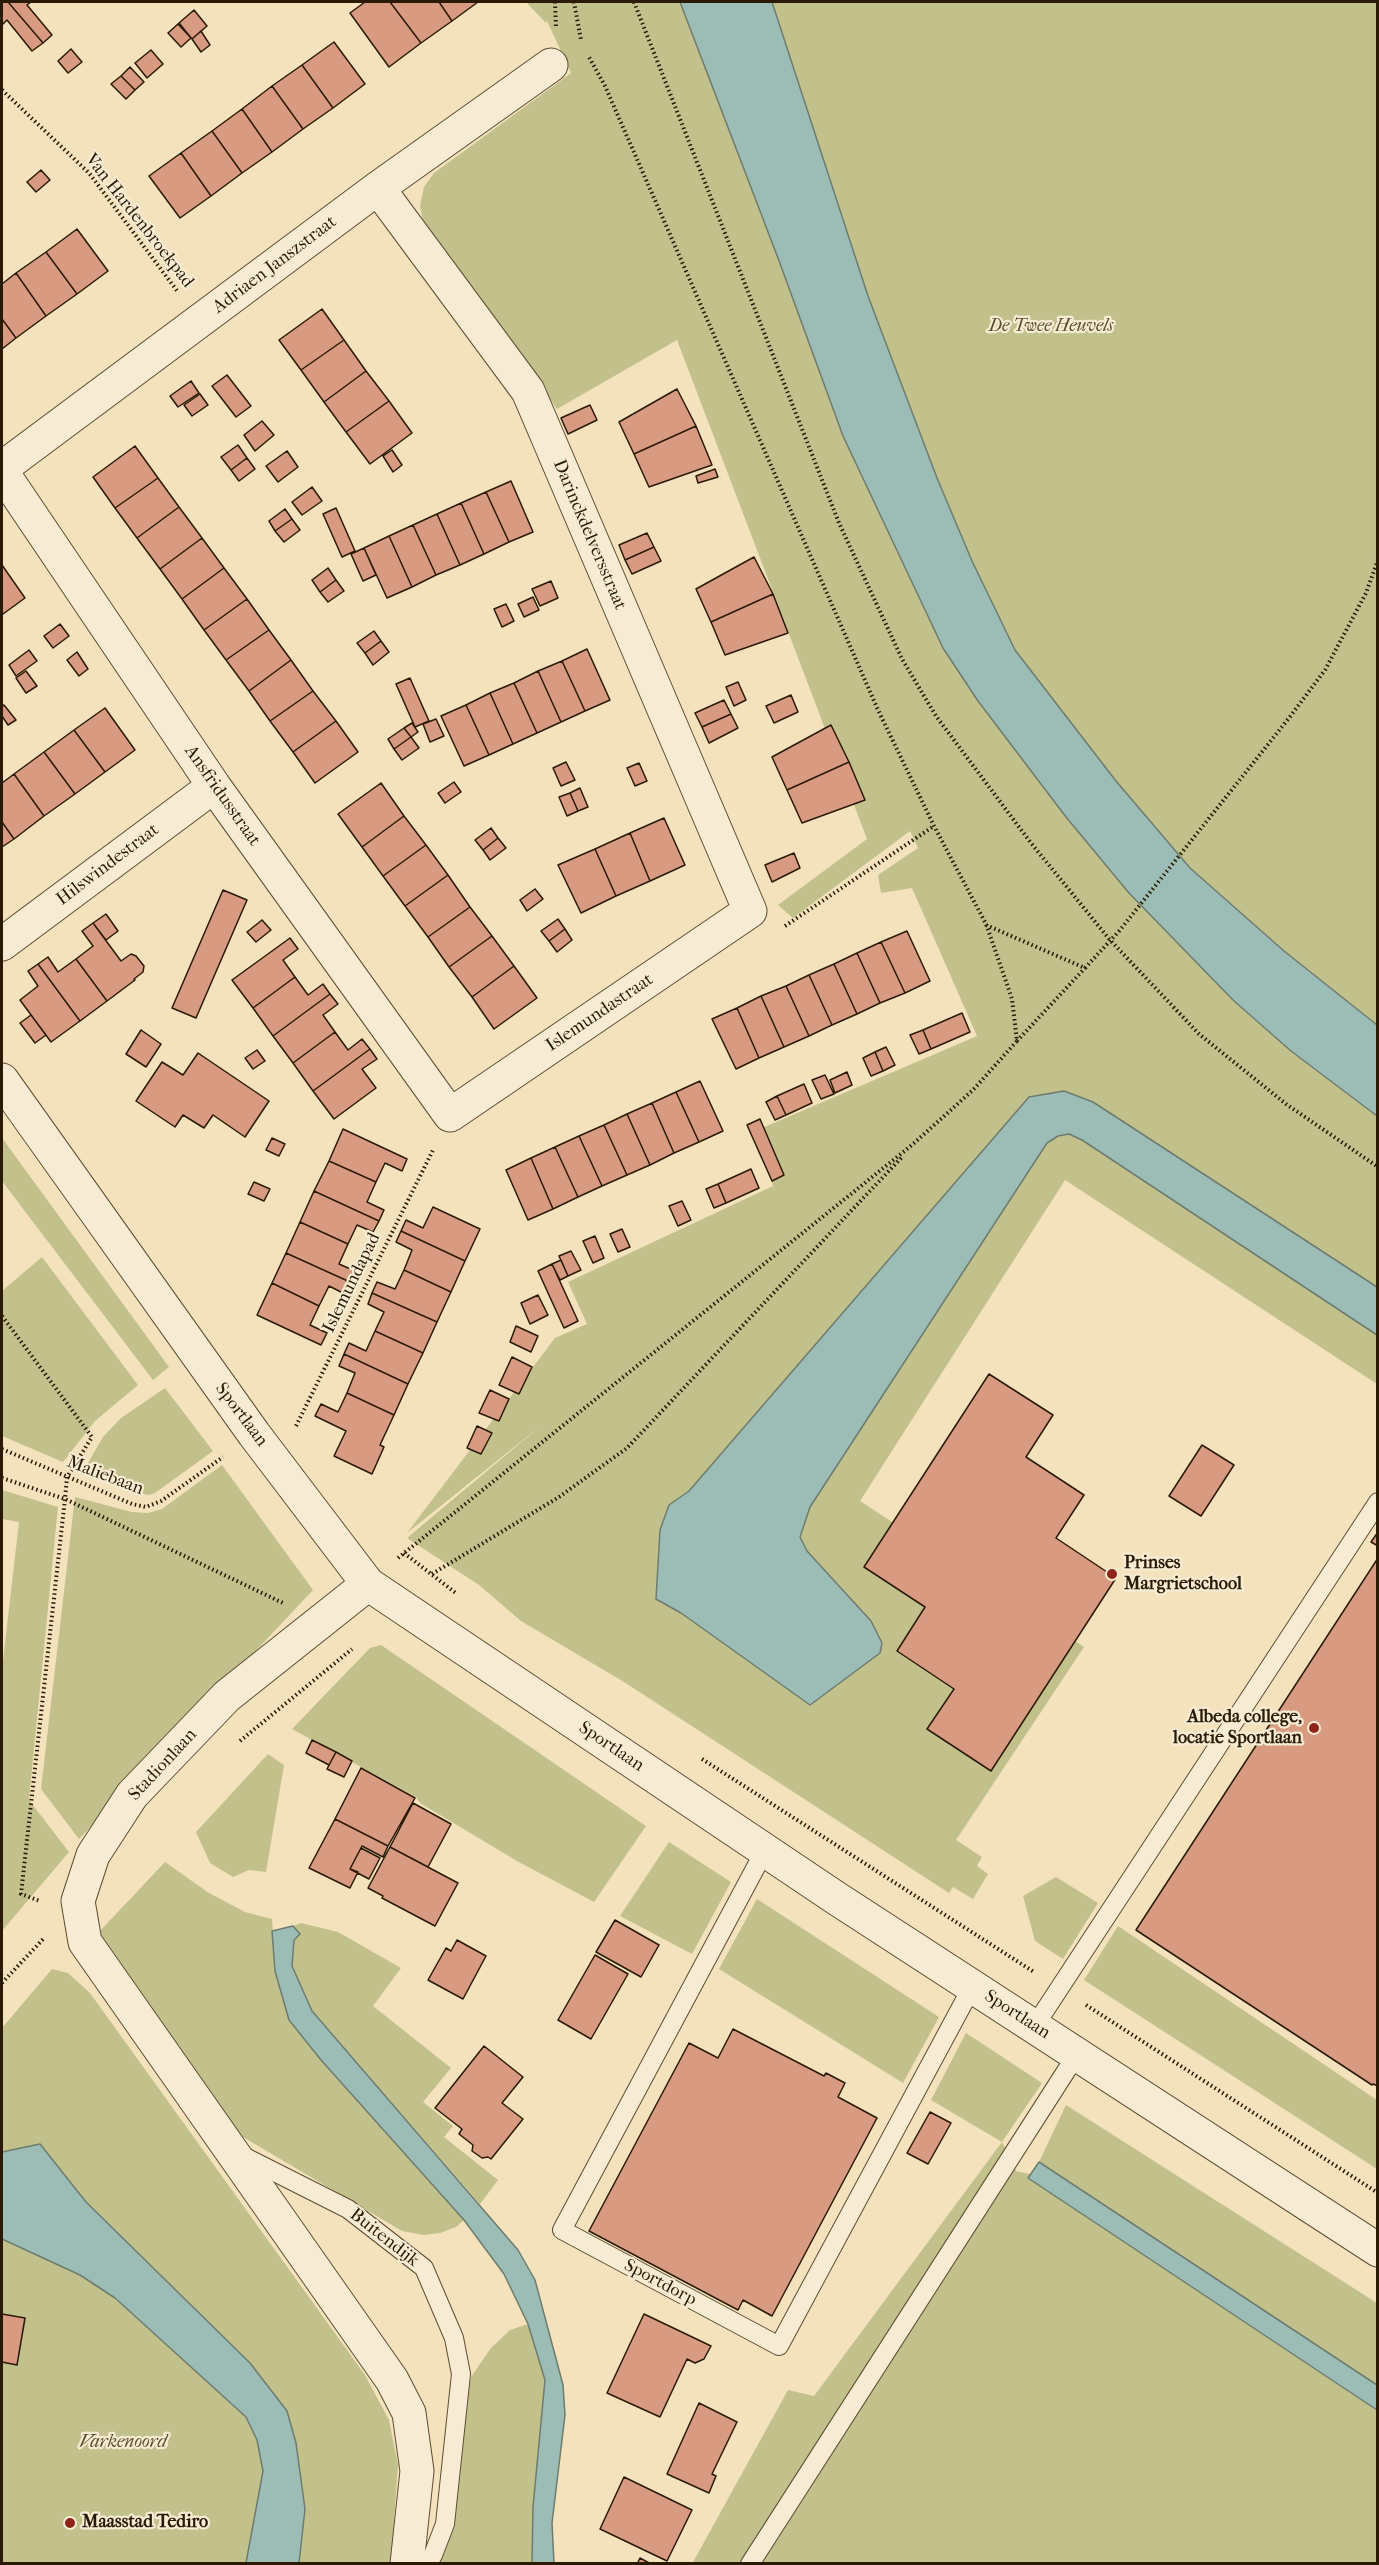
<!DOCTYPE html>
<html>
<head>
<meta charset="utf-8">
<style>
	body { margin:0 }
	#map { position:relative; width:1379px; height:2565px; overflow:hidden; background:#f3e2bc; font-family:"IM FELL French Canon",serif }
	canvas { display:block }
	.frame { position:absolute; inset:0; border:3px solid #2a1a04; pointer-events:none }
</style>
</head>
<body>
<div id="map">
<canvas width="1379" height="2565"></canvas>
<div class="frame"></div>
</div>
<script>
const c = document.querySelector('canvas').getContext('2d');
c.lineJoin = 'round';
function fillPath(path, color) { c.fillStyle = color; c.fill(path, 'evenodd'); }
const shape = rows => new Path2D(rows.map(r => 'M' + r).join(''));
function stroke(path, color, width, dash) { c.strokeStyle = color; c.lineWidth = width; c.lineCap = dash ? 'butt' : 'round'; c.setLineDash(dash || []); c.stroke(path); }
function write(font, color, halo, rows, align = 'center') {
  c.font = font + ' "IM FELL French Canon",serif'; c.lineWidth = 4.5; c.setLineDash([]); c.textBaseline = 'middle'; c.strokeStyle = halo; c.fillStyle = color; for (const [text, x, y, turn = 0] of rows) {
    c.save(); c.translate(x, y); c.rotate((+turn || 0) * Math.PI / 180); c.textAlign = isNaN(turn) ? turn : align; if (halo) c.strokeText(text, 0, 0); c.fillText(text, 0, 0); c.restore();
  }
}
const green = shape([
	[526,2,1377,2,1377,1384,1065,1180,860,1501,1084,1647,956,1840,982,1857,977,1866,988,1874,973,1899,953,1887,949,1893,624,1682,521,1621,479,1585,407,1538,543,1424,407,1533,555,1338,587,1324,568,1282,773,1186,755,1131,977,1036,912,888,881,893,878,875,918,848,910,831,793,918,778,905,867,839,677,340,557,409,423,222,420,206,424,187,434,173,571,73,547,21,546,23],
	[2,1138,169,1367,153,1380,2,1181],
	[42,1257,138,1385,95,1421,63,1462,2,1436,2,1291],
	[165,1388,213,1451,155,1493,149,1495,137,1493,84,1470,103,1437,121,1418],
	[222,1465,313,1590,79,1839,41,1789,75,1497,132,1512,148,1513,162,1509],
	[2,1490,58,1507,29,1800,69,1852,2,1931,2,1669,19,1522,2,1519],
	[381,1645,646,1826,594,1902,517,1861,420,1803,416,1797,292,1729,370,1648],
	[268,1754,284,1765,266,1872,249,1870,233,1877,210,1863,196,1832],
	[669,1842,731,1882,692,1954,620,1916],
	[165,1862,209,1893,245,1912,272,1919,275,1971,289,2020,321,2060,464,2220,456,2227,440,2233,424,2235,402,2231,243,2137,235,2129,99,1932],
	[1056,1877,1098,1903,1063,1959,1035,1941,1023,1896],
	[757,1899,939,2017,903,2083,719,1969],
	[301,1923,338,1932,401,1968,373,2006,451,2068,423,2102,453,2126,444,2137,498,2180,480,2204,312,2011,292,1966,294,1940,300,1934,293,1926],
	[1118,1926,1377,2100,1377,2169,1084,1980],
	[52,1969,68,1973,90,1993,365,2375,389,2420,398,2465,391,2563,2,2563,2,2189,86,2202,40,2144,2,2152,2,2028],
	[966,2033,1042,2083,1002,2142,1016,2171,1047,2178,1377,2396,1377,2563,692,2564,788,2390,814,2396,1002,2142,931,2100],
	[1066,2105,1377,2303,1377,2385,1039,2162],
	[528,2324,545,2380,533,2507,532,2563,438,2564,445,2545,471,2377,491,2348,510,2330]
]);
const water = shape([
	[680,2,772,2,868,296,937,478,972,561,1015,650,1116,781,1190,868,1284,951,1377,1025,1377,1116,1291,1051,1233,1000,1129,893,1066,817,978,701,943,648,843,436,778,258,680,2],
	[1064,1091,1093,1102,1377,1287,1377,1335,1082,1140,1069,1134,1058,1136,1047,1143,810,1507,800,1537,807,1551,871,1621,882,1643,880,1653,810,1705,681,1613,656,1599,660,1530,669,1505,689,1491,1029,1097,1064,1091],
	[293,1926,300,1934,294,1940,292,1966,312,2011,518,2250,535,2280,563,2385,565,2415,552,2523,554,2563,532,2563,533,2507,545,2380,528,2324,504,2274,464,2220,321,2060,289,2020,275,1971,272,1931,293,1926],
	[40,2144,86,2202,250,2363,287,2411,296,2443,305,2509,299,2563,246,2563,263,2471,257,2440,246,2417,115,2298,80,2275,2,2239,2,2152,40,2144],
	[1039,2162,1377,2385,1377,2410,1028,2178,1039,2162]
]);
const building = shape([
	[2,2,8,2,43,43,32,51,7,20,2,25,2,2],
	[8,2,31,2,27,5,52,35,43,43,8,2],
	[365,2,390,2,421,43,389,67,350,13,365,2],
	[390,2,439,2,452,21,421,43,390,2],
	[439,2,478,2,452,21,439,2],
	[194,10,207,26,192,39,179,23,194,10],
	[178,24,191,38,181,47,168,33,178,24],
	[201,31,210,45,201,52,192,39,201,31],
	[334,42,365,84,333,108,302,65,334,42],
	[71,49,82,62,68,73,58,61,71,49],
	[151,50,163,64,147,78,135,63,151,50],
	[302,65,333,108,303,129,272,86,302,65],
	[130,67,144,82,135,90,121,76,130,67],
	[121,76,135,90,126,99,111,84,121,76],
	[272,86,303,129,272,152,242,109,272,86],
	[242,109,272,152,242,173,212,131,242,109],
	[212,131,242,173,211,196,181,153,212,131],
	[181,153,211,196,180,218,149,176,181,153],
	[41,170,50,180,36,192,27,182,41,170],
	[77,229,108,271,77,294,46,252,77,229],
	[46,252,77,294,46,316,16,273,46,252],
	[16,273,46,316,16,338,2,319,2,284,16,273],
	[322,309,344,340,301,370,279,340,322,309],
	[2,319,16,338,2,349,2,319],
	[344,340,366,371,324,402,301,370,344,340],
	[366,371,389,401,346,432,324,402,366,371],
	[227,375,251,406,236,417,212,386,227,375],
	[191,381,199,393,178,407,170,396,191,381],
	[677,389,696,426,634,454,619,422,677,389],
	[200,394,208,405,192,416,184,405,200,394],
	[389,401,412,433,370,464,346,432,389,401],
	[590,405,597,420,568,434,561,418,590,405],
	[262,421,274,435,255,451,244,435,262,421],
	[696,426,712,465,649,487,634,454,696,426],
	[238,445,247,458,231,470,221,457,238,445],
	[135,446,158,478,115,508,93,477,135,446],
	[392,450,402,465,393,472,383,456,392,450],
	[287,451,298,467,278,482,266,466,287,451],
	[247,458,255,469,239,481,231,470,247,458],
	[715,469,718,477,698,483,696,476,715,469],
	[158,478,179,507,137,538,115,508,158,478],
	[511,481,533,532,509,542,486,492,511,481],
	[312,487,322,501,302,515,292,502,312,487],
	[486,492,509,542,484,554,461,503,486,492],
	[461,503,484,554,460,565,437,514,461,503],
	[179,507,202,538,160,569,137,538,179,507],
	[336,508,355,551,342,557,323,514,336,508],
	[285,509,292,519,275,531,269,521,285,509],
	[437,514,460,565,436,575,413,525,437,514],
	[292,519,300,530,284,542,275,531,292,519],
	[413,525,436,575,412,587,389,536,413,525],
	[647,533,654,547,625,560,619,545,647,533],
	[389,536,412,587,387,598,364,548,389,536],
	[202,538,224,568,182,599,160,569,202,538],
	[654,547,661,561,632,574,625,560,654,547],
	[364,548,376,575,363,581,351,554,364,548],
	[754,557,773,594,711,622,696,589,754,557],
	[2,565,25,598,3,614,2,612,2,565],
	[224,568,247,599,204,630,182,599,224,568],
	[328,568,336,580,320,592,312,580,328,568],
	[336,580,344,591,328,602,320,592,336,580],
	[551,581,558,598,540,606,532,589,551,581],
	[773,594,788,633,725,655,711,622,773,594],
	[533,597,539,610,524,617,518,604,533,597],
	[247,599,269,630,226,660,204,630,247,599],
	[506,604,514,621,502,627,494,609,506,604],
	[60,624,69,636,53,648,44,636,60,624],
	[269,630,291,660,249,691,226,660,269,630],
	[374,631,381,641,365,653,357,643,374,631],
	[381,641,389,652,373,665,365,653,381,641],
	[587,649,610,700,585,711,562,661,587,649],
	[29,650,37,661,16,676,9,665,29,650],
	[77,652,88,669,79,676,67,660,77,652],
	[291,660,313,691,270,721,249,691,291,660],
	[562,661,585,711,561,722,538,671,562,661],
	[26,671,37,686,26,693,16,678,26,671],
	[538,671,561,722,537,733,514,683,538,671],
	[410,678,429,721,415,727,396,684,410,678],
	[738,682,746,700,734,706,726,687,738,682],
	[514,683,537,733,513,744,490,693,514,683],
	[313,691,336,721,293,752,270,721,313,691],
	[490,693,513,744,489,755,466,705,490,693],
	[791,695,798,712,774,723,766,706,791,695],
	[724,700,731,714,702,727,695,713,724,700],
	[4,705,16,720,8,725,2,716,2,706,4,705],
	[466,705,489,755,464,766,441,716,466,705],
	[105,708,135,750,105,772,74,730,105,708],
	[731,714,738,728,709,743,702,727,731,714],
	[436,719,444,736,430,742,423,724,436,719],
	[336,721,358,752,315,783,293,752,336,721],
	[412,723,418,732,411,737,404,728,412,723],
	[831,725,849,762,787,790,772,757,831,725],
	[404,728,411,737,394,749,388,739,404,728],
	[74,730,105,772,75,794,44,752,74,730],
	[411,737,419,748,402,760,394,749,411,737],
	[44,752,75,794,44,816,14,774,44,752],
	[566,762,575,780,561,786,553,768,566,762],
	[849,762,865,800,802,823,787,790,849,762],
	[639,763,647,781,635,786,627,768,639,763],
	[14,774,44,816,14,839,2,822,2,783,14,774],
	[454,782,461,792,445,803,438,793,454,782],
	[381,783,404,816,362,847,338,814,381,783],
	[580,788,588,807,578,811,570,793,580,788],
	[570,793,578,811,567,816,559,797,570,793],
	[404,816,426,845,383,876,362,847,404,816],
	[664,818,685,865,650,881,630,833,664,818],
	[2,822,14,839,2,847,2,822],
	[491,828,498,838,483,850,475,840,491,828],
	[630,833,650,881,616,896,595,849,630,833],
	[498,838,506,848,490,860,483,850,498,838],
	[426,845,448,875,405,906,383,876,426,845],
	[595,849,616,896,581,913,558,865,595,849],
	[794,853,800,868,772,882,765,865,794,853],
	[448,875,470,907,428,937,405,906,448,875],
	[535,889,543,899,527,911,520,900,535,889],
	[223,890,247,900,196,1018,172,1008,223,890],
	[470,907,492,936,449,967,428,937,470,907],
	[106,914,118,931,106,940,93,923,106,914],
	[558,919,565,929,549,941,541,931,558,919],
	[262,920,271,930,256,942,247,932,262,920],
	[93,923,121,961,131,954,136,956,144,966,143,972,134,979,135,980,107,1001,76,959,93,946,82,931,93,923],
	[565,929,572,940,557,952,549,941,565,929],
	[907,931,930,981,905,993,881,942,907,931],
	[492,936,514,966,472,997,449,967,492,936],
	[290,938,298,949,283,960,295,977,253,1008,232,980,290,938],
	[881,942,905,993,880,1003,857,953,881,942],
	[857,953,880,1003,857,1014,834,964,857,953],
	[48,957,58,972,76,959,107,1001,80,1021,38,964,48,957],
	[38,964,80,1021,51,1042,20,1000,38,986,28,971,38,964],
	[834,964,857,1014,832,1025,809,975,834,964],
	[514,966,537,998,494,1029,472,997,514,966],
	[809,975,832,1025,809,1036,786,986,809,975],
	[295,977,308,995,323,984,330,994,273,1036,253,1008,295,977],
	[786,986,809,1036,784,1047,761,996,786,986],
	[330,994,338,1004,323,1015,335,1032,293,1063,273,1036,330,994],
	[761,996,784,1047,759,1058,737,1008,761,996],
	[737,1008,759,1058,736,1069,712,1019,737,1008],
	[962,1013,970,1032,931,1049,923,1030,962,1013],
	[31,1015,46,1035,35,1043,20,1023,31,1015],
	[141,1030,161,1044,146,1067,126,1054,141,1030],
	[923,1030,931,1049,919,1054,910,1035,923,1030],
	[335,1032,348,1050,362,1039,370,1049,313,1091,293,1063,335,1032],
	[886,1047,895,1065,883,1071,875,1052,886,1047],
	[370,1049,377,1059,362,1069,376,1088,334,1119,313,1091,370,1049],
	[257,1050,265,1061,253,1069,245,1058,257,1050],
	[875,1052,883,1071,871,1076,863,1058,875,1052],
	[198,1053,269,1101,245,1137,213,1115,204,1128,183,1115,175,1127,136,1101,162,1062,183,1075,198,1053],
	[847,1072,852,1085,835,1093,830,1080,847,1072],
	[825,1075,834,1094,821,1099,812,1080,825,1075],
	[700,1081,723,1131,699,1142,676,1092,700,1081],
	[804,1084,812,1103,786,1115,777,1096,804,1084],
	[676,1092,699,1142,674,1153,652,1103,676,1092],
	[777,1096,786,1115,775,1120,766,1102,777,1096],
	[652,1103,674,1153,650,1165,627,1114,652,1103],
	[627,1114,650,1165,627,1175,604,1125,627,1114],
	[760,1119,784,1175,772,1181,747,1125,760,1119],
	[604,1125,627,1175,602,1186,579,1136,604,1125],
	[343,1129,407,1159,402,1171,385,1163,376,1182,329,1161,343,1129],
	[579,1136,602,1186,578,1197,555,1147,579,1136],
	[272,1138,285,1144,279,1156,266,1150,272,1138],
	[555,1147,578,1197,553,1209,531,1158,555,1147],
	[531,1158,553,1209,528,1220,506,1170,531,1158],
	[329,1161,376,1182,367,1202,384,1210,379,1221,314,1191,329,1161],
	[751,1169,759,1188,726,1203,718,1184,751,1169],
	[254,1182,270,1189,264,1201,248,1194,254,1182],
	[718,1184,726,1203,714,1208,706,1189,718,1184],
	[314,1191,379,1221,373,1232,357,1225,348,1244,300,1222,314,1191],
	[682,1201,691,1220,678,1226,669,1206,682,1201],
	[433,1207,480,1229,465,1261,401,1231,406,1220,423,1228,433,1207],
	[300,1222,348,1244,339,1264,355,1271,350,1282,286,1253,300,1222],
	[622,1229,630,1247,618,1252,610,1234,622,1229],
	[401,1231,465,1261,451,1292,404,1270,412,1250,396,1242,401,1231],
	[595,1236,604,1258,593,1263,583,1241,595,1236],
	[571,1251,581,1270,568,1276,559,1256,571,1251],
	[286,1253,350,1282,345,1294,329,1286,319,1306,272,1283,286,1253],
	[561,1260,568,1276,560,1280,552,1264,561,1260],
	[552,1264,578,1321,564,1328,538,1271,552,1264],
	[404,1270,451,1292,437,1322,372,1293,377,1282,395,1289,404,1270],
	[272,1283,319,1306,310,1325,327,1333,321,1345,257,1315,272,1283],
	[372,1293,437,1322,423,1353,375,1331,384,1312,368,1304,372,1293],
	[538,1295,548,1315,530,1324,521,1303,538,1295],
	[516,1326,538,1336,531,1352,510,1342,516,1326],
	[375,1331,423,1353,408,1384,344,1354,349,1343,366,1351,375,1331],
	[344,1354,408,1384,394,1415,347,1393,355,1373,339,1366,344,1354],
	[512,1357,532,1367,519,1394,499,1385,512,1357],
	[989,1374,1053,1415,1026,1457,1084,1495,1056,1538,1116,1578,991,1771,927,1729,954,1689,897,1651,925,1607,864,1567,989,1374],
	[490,1390,509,1399,499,1421,479,1413,490,1390],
	[347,1393,394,1415,380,1445,384,1447,372,1474,334,1456,346,1431,315,1416,321,1404,338,1412,347,1393],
	[477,1426,492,1433,481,1454,467,1448,477,1426],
	[1202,1445,1234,1465,1201,1516,1169,1496,1202,1445],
	[1378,1532,1378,1546,1371,1542,1378,1532],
	[1378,1558,1378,2086,1373,2084,1372,2085,1136,1930,1378,1558],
	[312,1740,336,1752,329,1765,306,1753,312,1740],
	[336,1752,352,1761,344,1777,327,1769,336,1752],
	[361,1768,415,1798,388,1846,335,1819,361,1768],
	[413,1803,451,1824,428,1867,390,1847,413,1803],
	[335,1819,388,1846,383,1857,362,1846,350,1869,358,1872,350,1888,309,1868,335,1819],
	[390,1847,458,1883,435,1926,382,1898,383,1896,368,1888,390,1847],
	[361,1848,380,1858,369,1879,350,1869,361,1848],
	[615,1920,659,1945,641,1977,596,1952,615,1920],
	[457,1940,486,1956,463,1999,428,1980,446,1948,451,1951,457,1940],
	[595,1955,628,1974,591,2039,558,2020,595,1955],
	[733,2029,824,2076,826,2073,845,2083,838,2097,877,2118,772,2316,743,2300,738,2310,589,2231,689,2043,718,2058,733,2029],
	[484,2046,523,2077,502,2103,523,2119,491,2159,488,2157,482,2158,472,2151,473,2145,459,2134,462,2129,435,2108,484,2046],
	[930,2112,951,2123,928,2164,907,2153,930,2112],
	[2,2314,25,2318,17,2365,2,2362,2,2314],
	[644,2314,711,2346,704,2359,695,2363,687,2359,660,2417,607,2393,644,2314],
	[699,2403,737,2422,712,2474,716,2476,709,2493,667,2474,699,2403],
	[624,2477,692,2510,667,2561,600,2529,624,2477],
	[640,2558,651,2564,637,2564,640,2558]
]);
const path = shape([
	[555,2,556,28],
	[574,2,581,40],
	[634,2,839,523,902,659,936,716,1031,843,1110,940,1199,1034,1286,1104,1378,1167],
	[2,90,89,173,178,292],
	[986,925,1085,968,1120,930,1289,718,1325,670,1366,593,1378,560],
	[785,926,934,826],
	[1017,1041,1085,968],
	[2,1316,92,1437,67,1477,65,1499,21,1894,40,1901],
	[296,1426,434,1148],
	[2,1449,132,1504,146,1507,161,1501,223,1457],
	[2,1478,65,1499,283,1603],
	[404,1553,457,1594],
	[398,1558,912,1145,973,1090,1017,1041,1012,999,986,924,934,826,878,710,605,86,589,57],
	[432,1574,559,1497,627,1448,903,1156],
	[240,1741,352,1649],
	[702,1759,1034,1972],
	[2,1983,45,1937],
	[1086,2005,1378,2193]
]);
const service = shape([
	[765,1850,562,2230,779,2346,972,1987],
	[1034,2027,1378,1502],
	[241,2155,348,2209,424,2268,454,2338,461,2374,445,2524,433,2555,428,2564],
	[750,2564,1077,2054]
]);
const minor = shape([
	[2,468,378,188,551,65],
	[2,472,214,786,450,1115,750,911,528,391,378,188],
	[2,944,214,786],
	[368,1584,227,1696,132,1795,93,1855,78,1901,85,1942,392,2380,409,2413,417,2471,407,2564]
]);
const tertiary = shape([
	[2,1080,254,1434,368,1584,836,1898,1378,2250]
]);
const markers = [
	[1112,1574,6,"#8f2418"],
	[1314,1728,6,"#8f2418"],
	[70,2523,6,"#8f2418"]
];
const streetNames = [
	["Van Hardenbroekpad",139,221,52],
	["Adriaen Janszstraat",275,265,-37],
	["Darinckdelversstraat",589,535,67],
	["Ansfridusstraat",222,796,55],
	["Hilswindestraat",108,865,-37],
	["Islemundastraat",600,1013,-34],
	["Islemundapad",352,1283,-64],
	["Sportlaan",241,1415,53],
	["Maliebaan",105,1476,21],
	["Sportlaan",611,1747,34],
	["Stadionlaan",163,1765,-47],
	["Sportlaan",1017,2015,33],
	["Buitendijk",384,2238,38],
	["Sportdorp",660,2283,28]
];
const parkNames = [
	["De Twee Heuvels",1051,327],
	["Varkenoord",123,2443]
];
const poiNames = [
	["Prinses",1124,1564],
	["Margrietschool",1124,1585],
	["Albeda college,",1302,1718,"right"],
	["locatie Sportlaan",1302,1739,"right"],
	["Maasstad Tediro",82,2523]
];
fillPath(green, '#c2c18c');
fillPath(water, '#9cbdb6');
stroke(water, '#6e7c6f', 1.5);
fillPath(building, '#d89b82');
stroke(building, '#2a1a04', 1.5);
stroke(service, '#5c4c32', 20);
stroke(minor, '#5c4c32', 35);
stroke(tertiary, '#5c4c32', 35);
stroke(path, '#2a1a04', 4, [1.5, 3]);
stroke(service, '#f7ecd3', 18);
stroke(minor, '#f7ecd3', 33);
stroke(tertiary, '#f7ecd3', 33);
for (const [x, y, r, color] of markers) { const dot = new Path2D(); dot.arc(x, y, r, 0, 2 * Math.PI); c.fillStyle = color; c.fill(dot); stroke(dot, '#f7ecd3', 2); }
write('18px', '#2a1a04', '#f7ecd3', streetNames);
write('italic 18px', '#584c2d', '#f7ecd3', parkNames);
write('bold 18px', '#2a1a04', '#f7ecd3', poiNames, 'left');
</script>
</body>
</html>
